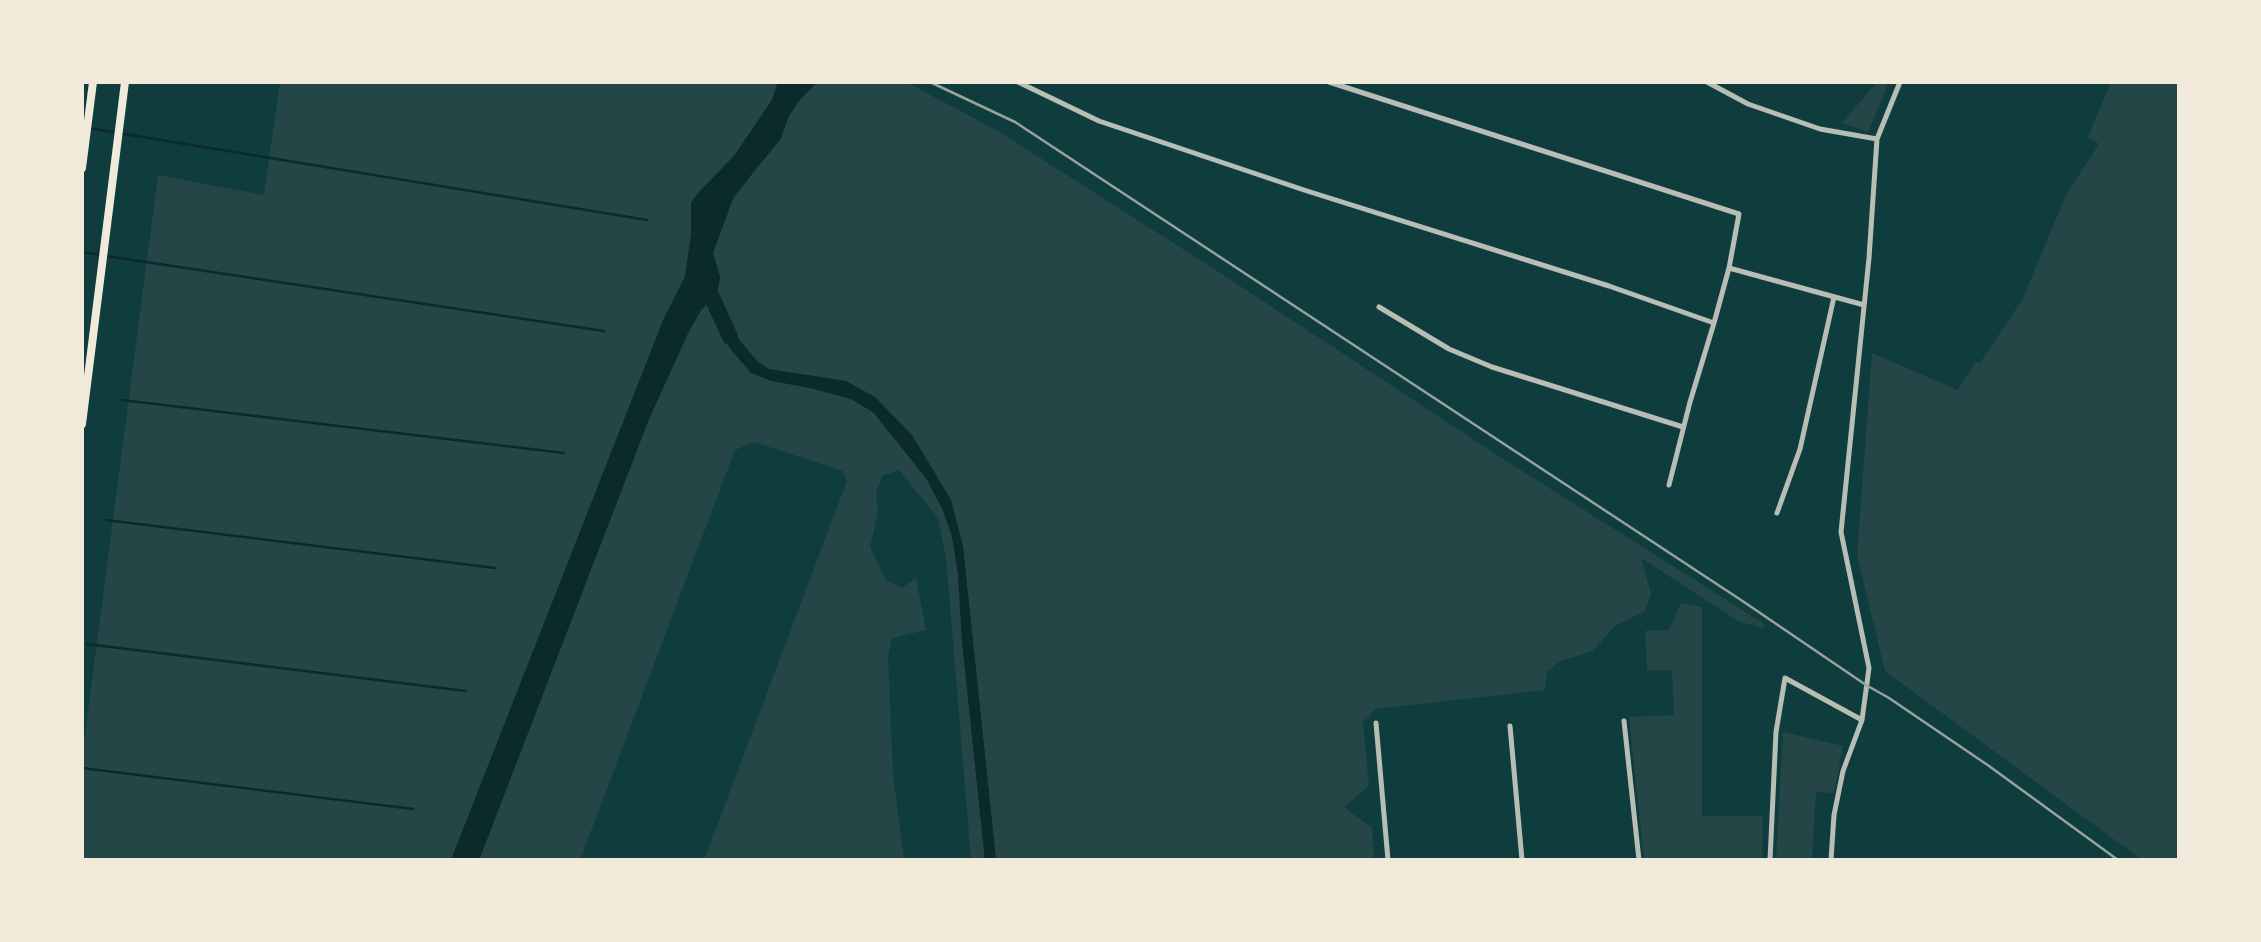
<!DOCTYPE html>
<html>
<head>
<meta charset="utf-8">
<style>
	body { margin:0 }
	#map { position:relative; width:2261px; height:942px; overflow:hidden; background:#0f3d3e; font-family:"Work Sans",sans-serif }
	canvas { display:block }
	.frame { position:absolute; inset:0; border:84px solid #f1e9da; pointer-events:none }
</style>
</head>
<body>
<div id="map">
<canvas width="2261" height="942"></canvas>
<div class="frame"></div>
</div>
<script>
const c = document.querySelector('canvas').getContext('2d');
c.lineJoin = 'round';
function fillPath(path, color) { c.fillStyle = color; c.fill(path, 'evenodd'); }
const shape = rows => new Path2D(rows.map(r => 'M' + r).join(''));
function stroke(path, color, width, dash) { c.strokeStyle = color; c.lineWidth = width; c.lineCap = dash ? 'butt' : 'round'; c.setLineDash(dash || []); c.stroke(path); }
const green = shape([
	[280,82,778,82,772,100,734,156,698,193,691,203,691,235,685,277,664,318,451,860,82,860,82,757,158,175,264,195],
	[817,82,906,82,998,131,1225,276,1497,455,1763,623,1765,629,1738,621,1641,558,1651,594,1645,611,1615,626,1593,651,1560,661,1547,672,1545,690,1375,709,1363,723,1369,786,1344,807,1372,828,1374,860,996,860,963,547,951,500,846,381,768,369,756,360,722,320,729,347,751,373,851,399,873,412,926,478,942,508,952,536,958,574,962,641,985,860,971,860,946,557,938,518,899,470,882,476,876,493,878,512,870,547,886,580,902,588,916,578,926,630,892,638,888,656,893,774,904,860,704,860,847,481,843,471,754,442,735,450,580,860,479,860,649,419,688,333,701,310,717,294,720,277,713,253,730,204,762,160,780,140,789,116,798,102],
	[1877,82,1889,82,1868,132,1842,123],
	[2111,82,2179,82,2179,860,2142,860,1885,671,1857,555,1872,353,1957,390,1976,362,1980,363,2022,300,2067,193,2099,144,2088,137],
	[1681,603,1702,607,1702,816,1763,816,1762,860,1644,860,1629,717,1674,715,1672,670,1647,671,1645,631,1669,630],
	[1783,732,1843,746,1834,793,1816,792,1812,860,1776,860]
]);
const water = shape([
	[778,82,817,82,798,102,789,116,780,140,734,196,713,253,720,277,717,294,701,310,688,333,649,419,479,860,451,860,664,318,685,277,691,235,691,203,698,193,734,156,772,100],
	[721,318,756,360,768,369,846,381,875,397,912,435,951,500,963,547,996,860,985,860,962,641,958,574,952,536,942,508,926,478,873,412,851,399,815,389,772,381,751,373,729,347]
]);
const stream = shape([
	[82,127,647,220],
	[82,252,100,255],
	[106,256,604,331],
	[122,400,564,453],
	[106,520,495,568],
	[87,644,466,691],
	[82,768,413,809]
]);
const river = shape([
	[705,282,730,337]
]);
const minor = shape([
	[1018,82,1099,121,1304,190,1609,286,1714,323,1729,268,1739,214,1329,82],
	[1707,82,1748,104,1820,129,1877,139],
	[1729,268,1864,305],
	[1379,307,1449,349,1492,367,1683,427],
	[1669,485,1690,402,1714,323],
	[1777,513,1800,449,1834,297],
	[1624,721,1639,860],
	[1376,723,1388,860],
	[1510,726,1522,860],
	[1770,860,1776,732,1785,678,1862,720],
	[1831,860,1834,815,1843,771,1862,720,1869,668,1841,532,1869,258,1877,139,1900,82]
]);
const trunk = shape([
	[82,168,93,82],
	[82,424,125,82]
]);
const rail = shape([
	[930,82,1015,122,1741,600,1866,685,1889,698,1989,766,2118,860]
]);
fillPath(green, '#244646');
fillPath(water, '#0a2a2b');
stroke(stream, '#0a2a2b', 2.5);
stroke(river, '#0a2a2b', 16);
stroke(minor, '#b8beb3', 5);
stroke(trunk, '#f1e9da', 8);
stroke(rail, '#97a49c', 2.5);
</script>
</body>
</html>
